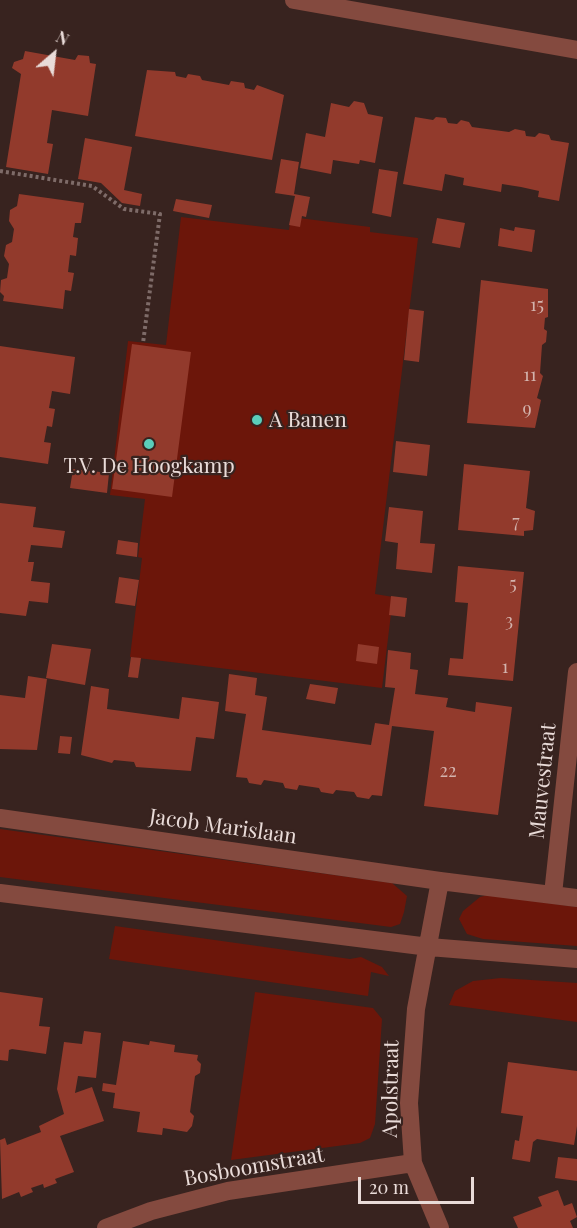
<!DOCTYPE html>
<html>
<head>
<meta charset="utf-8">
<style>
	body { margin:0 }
	#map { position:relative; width:577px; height:1228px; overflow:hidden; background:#38231f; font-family:"Playfair Display",serif }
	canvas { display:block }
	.north { position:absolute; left:24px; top:24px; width:60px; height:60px; -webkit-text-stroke:4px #38231f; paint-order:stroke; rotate:28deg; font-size:16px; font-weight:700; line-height:24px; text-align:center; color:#e9dbd8 }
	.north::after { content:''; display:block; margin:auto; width:21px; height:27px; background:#e9dbd8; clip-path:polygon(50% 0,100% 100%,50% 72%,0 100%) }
	.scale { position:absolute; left:358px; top:1177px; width:116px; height:27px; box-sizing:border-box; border:3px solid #e9dbd8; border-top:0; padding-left:8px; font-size:18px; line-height:21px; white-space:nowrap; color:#e9dbd8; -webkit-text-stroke:4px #38231f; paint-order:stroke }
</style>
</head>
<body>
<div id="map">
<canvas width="577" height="1228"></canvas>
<div class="north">N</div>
<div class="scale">20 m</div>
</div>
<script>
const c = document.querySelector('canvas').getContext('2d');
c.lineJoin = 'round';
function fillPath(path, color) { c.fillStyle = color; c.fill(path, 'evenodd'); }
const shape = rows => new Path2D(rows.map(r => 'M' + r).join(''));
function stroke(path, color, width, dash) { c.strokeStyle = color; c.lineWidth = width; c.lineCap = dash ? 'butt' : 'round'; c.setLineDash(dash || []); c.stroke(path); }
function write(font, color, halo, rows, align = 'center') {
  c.font = font + ' "Playfair Display",serif'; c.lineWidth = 4.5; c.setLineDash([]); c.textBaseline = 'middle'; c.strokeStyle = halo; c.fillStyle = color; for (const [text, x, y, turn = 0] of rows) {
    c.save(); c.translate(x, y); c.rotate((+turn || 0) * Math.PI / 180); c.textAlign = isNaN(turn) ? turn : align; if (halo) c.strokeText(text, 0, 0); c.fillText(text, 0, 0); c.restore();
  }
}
const green = shape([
	[181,217,289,230,291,217,370,227,370,232,418,238,375,594,393,597,382,688,130,657,142,558,138,557,145,499,110,495,128,341,166,345],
	[0,829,392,883,407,896,404,912,400,924,391,927,0,877],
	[488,895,577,907,577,946,483,939,467,934,459,919,463,911,480,897],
	[115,926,350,959,361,957,382,967,389,976,371,972,368,996,109,959],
	[501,978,577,983,577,1022,449,1005,455,991,473,981],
	[255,992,373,1008,382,1019,375,1124,370,1138,360,1143,231,1160]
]);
const building = shape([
	[25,51,75,60,78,55,89,56,90,63,96,64,88,116,52,110,47,143,53,144,48,174,6,167,21,74,12,68,14,62,23,59],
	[147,70,175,72,176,76,186,78,188,74,200,76,202,80,229,85,231,81,244,83,245,88,254,90,257,85,284,95,272,160,135,136],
	[354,101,364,103,368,114,383,117,375,163,360,160,359,164,333,160,331,174,300,168,306,133,325,137,331,103,349,107],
	[415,117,433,120,436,117,446,118,448,123,457,124,461,120,469,122,472,127,509,132,515,129,525,131,526,136,535,137,539,133,549,135,551,140,569,143,559,201,538,197,539,191,521,187,502,184,501,192,463,185,464,178,445,174,442,191,403,184],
	[85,138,132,147,124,190,142,194,140,206,122,203,101,183,78,179],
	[281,159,299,162,294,194,310,197,306,217,302,216,300,227,289,225,295,196,275,193],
	[379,169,398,172,391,217,372,213],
	[19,194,84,203,81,223,75,223,73,237,78,238,76,256,70,255,68,272,74,273,71,291,65,290,63,309,3,301,4,296,0,292,1,280,7,278,9,264,4,256,6,245,12,242,14,229,9,221,10,210,17,206],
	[176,199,212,205,209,218,173,211],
	[437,218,465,223,460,248,432,243],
	[515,227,535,230,532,252,498,246,500,228,514,231],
	[481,280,548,289,548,317,545,318,544,329,547,331,546,342,542,345,540,373,543,376,537,398,541,400,535,428,467,423],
	[409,309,424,311,419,362,404,360],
	[132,344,191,352,172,497,112,489],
	[0,346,75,357,70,394,52,391,49,408,55,409,52,427,47,426,44,442,51,443,48,464,0,457],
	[396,441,430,445,427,476,393,472],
	[464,464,530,471,526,508,535,511,533,530,524,531,524,536,458,530],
	[73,469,109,473,107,493,70,488],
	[0,503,36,507,33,527,65,531,62,548,31,545,28,562,34,562,31,581,50,583,48,603,29,601,26,616,0,613],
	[389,507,423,511,420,543,435,544,432,573,396,569,398,543,385,541],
	[118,540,138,543,137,557,116,554],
	[458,566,524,572,513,681,448,675,450,658,463,659,468,603,455,602],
	[119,577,139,580,135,606,115,603],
	[391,596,407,598,405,617,389,615],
	[52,644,91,649,85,685,46,678],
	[358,644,379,647,377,664,356,661],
	[388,650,411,653,410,669,418,670,415,694,448,698,446,707,475,712,476,702,512,707,498,815,424,806,434,731,392,726,382,796,372,795,369,799,357,797,354,792,336,790,333,794,321,792,319,788,299,785,297,790,285,788,283,783,264,780,261,785,249,783,247,778,236,777,246,714,225,711,229,674,257,678,255,695,267,697,262,730,371,745,375,723,389,725,395,688,385,687],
	[131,657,141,658,138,678,128,677],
	[28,676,47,679,37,750,0,749,0,695,25,698],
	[310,684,338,688,335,704,306,699],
	[91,686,109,689,107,709,179,719,182,697,219,702,214,739,196,737,191,771,136,767,134,762,114,760,112,763,81,755],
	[60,736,72,737,70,754,58,753],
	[0,992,43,998,39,1026,50,1027,46,1054,12,1049,9,1050,8,1061,0,1060],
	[84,1031,101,1033,96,1078,78,1076,75,1093,92,1087,104,1121,60,1136,74,1172,55,1179,57,1183,44,1188,43,1184,31,1188,33,1192,21,1197,19,1192,2,1199,0,1140,5,1138,7,1145,41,1132,39,1126,64,1114,57,1089,64,1042,82,1044],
	[123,1041,149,1045,150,1041,175,1045,174,1052,198,1055,197,1060,201,1064,200,1073,195,1076,190,1112,194,1116,192,1126,187,1132,163,1128,162,1135,137,1132,140,1112,113,1108,115,1093,102,1091,103,1083,116,1085],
	[508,1062,577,1071,577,1126,574,1145,537,1139,533,1142,530,1162,512,1159,515,1140,519,1141,523,1116,501,1113],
	[558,1157,577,1159,577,1181,555,1178],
	[558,1190,564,1206,572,1203,577,1217,570,1221,573,1228,518,1228,513,1217,542,1206,538,1197]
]);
const path = shape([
	[0,171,92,186,124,209,160,214,143,343]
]);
const minor = shape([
	[294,0,577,50],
	[0,818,440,881,577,898],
	[440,881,416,1009,409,1103,413,1163,440,1228],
	[0,893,429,947,577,959],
	[553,894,577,672],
	[106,1228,151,1211,228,1191,413,1163]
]);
const markers = [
	[257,420,6,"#5bcebb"],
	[149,444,6,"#5bcebb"]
];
const numberNames = [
	["15",537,305],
	["11",530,375],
	["9",527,409],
	["7",516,522],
	["5",513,584],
	["3",509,621],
	["1",505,667],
	["22",448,771]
];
const poiNames = [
	["A Banen",269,420],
	["T.V. De Hoogkamp",149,466,"center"]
];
const streetNames = [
	["Mauvestraat",543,781,-84],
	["Jacob Marislaan",223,827,8],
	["Apolstraat",391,1089,-89],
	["Bosboomstraat",254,1167,-10]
];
fillPath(green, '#6c160a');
fillPath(building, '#923a2c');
stroke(path, '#7e6b68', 4, [3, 3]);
stroke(minor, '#844a3f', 18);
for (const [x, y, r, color] of markers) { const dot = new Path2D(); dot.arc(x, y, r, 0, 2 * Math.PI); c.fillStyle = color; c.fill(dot); stroke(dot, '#38231f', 2); }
write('18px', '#d3b3ad', null, numberNames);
write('21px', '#e9dbd8', '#38231f', poiNames, 'left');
write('21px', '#e9dbd8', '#38231f', streetNames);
</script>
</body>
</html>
